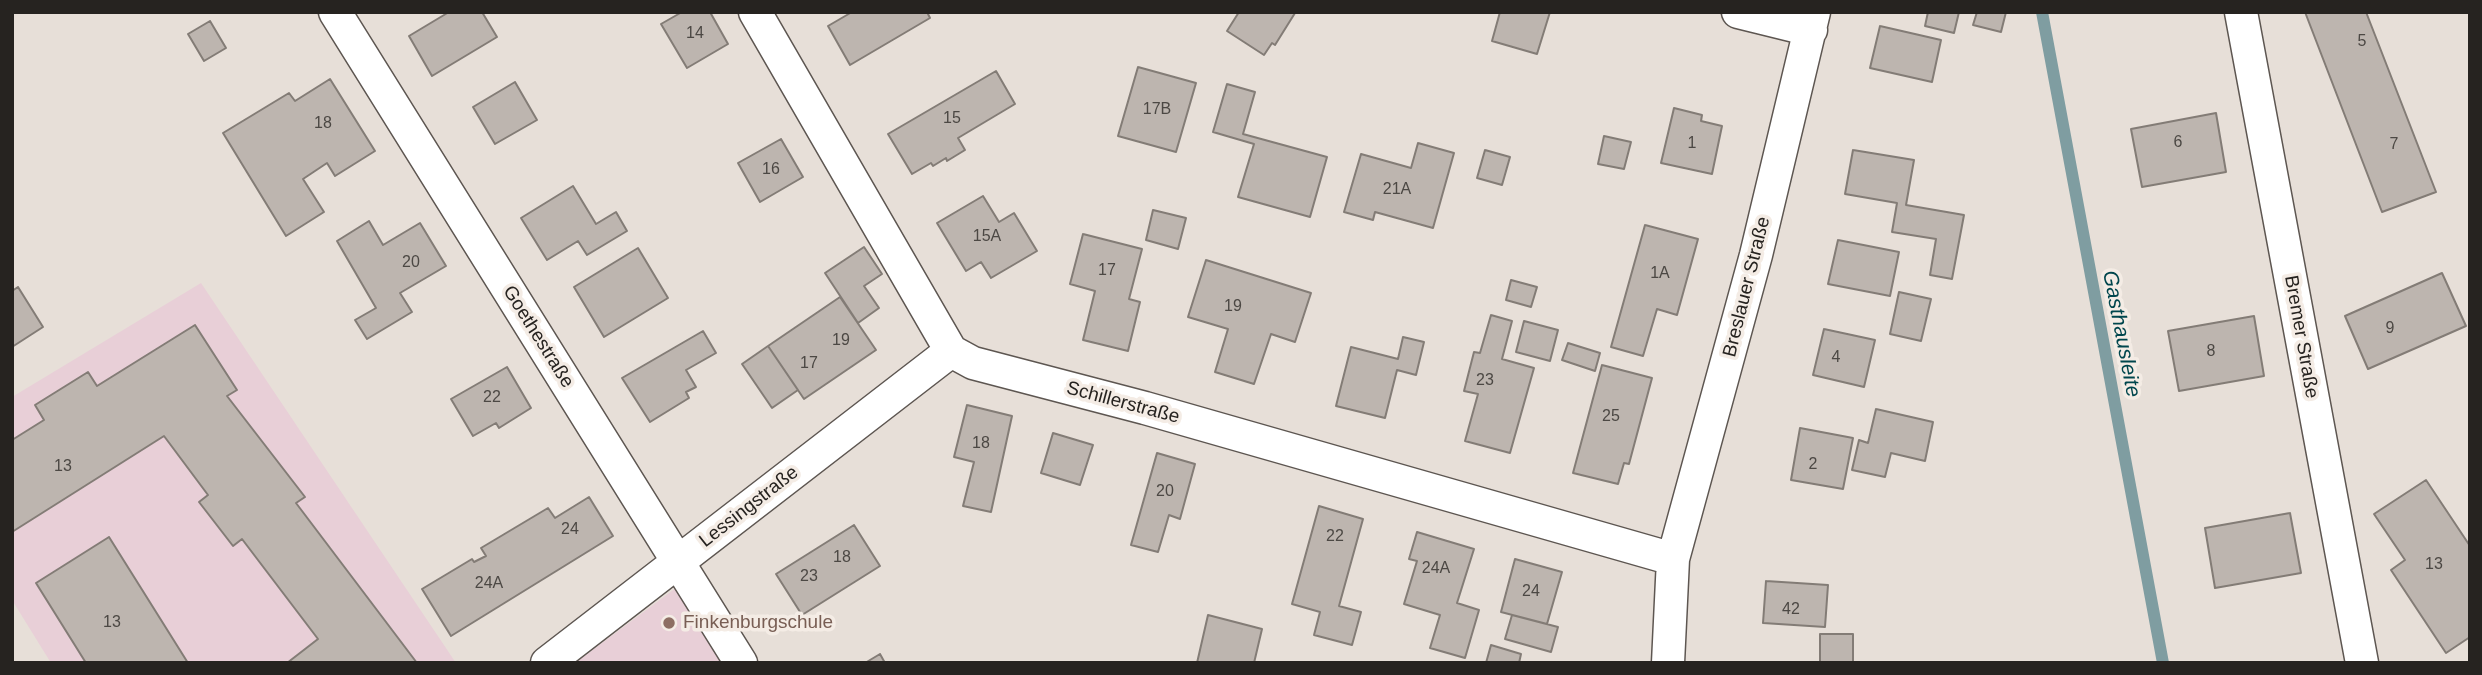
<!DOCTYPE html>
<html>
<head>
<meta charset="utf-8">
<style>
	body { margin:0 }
	#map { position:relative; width:2482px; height:675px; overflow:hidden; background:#e7dfd8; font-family:Arial,sans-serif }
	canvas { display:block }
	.frame { position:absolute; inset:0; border:14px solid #262320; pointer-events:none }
</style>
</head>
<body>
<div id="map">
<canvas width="2482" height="675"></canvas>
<div class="frame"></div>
</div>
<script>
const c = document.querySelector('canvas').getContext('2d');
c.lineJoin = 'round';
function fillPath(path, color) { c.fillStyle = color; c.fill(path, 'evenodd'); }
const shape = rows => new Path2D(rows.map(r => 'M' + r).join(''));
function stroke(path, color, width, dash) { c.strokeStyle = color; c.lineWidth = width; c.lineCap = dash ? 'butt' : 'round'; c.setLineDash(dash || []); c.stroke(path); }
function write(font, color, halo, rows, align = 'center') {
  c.font = font + ' Arial,sans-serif'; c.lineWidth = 7; c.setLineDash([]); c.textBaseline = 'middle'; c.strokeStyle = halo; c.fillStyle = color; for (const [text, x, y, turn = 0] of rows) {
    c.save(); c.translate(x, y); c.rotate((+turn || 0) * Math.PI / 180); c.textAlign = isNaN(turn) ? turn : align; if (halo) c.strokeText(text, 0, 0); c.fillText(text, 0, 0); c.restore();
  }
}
const education = shape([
	[201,283,456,663,51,663,12,600,12,397],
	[684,582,733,663,575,663]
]);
const stream = shape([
	[2042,12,2163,663]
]);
const building = shape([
	[449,12,482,12,497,37,432,76,409,36,449,12],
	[682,12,710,12,728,44,687,68,661,24,682,12],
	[852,12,927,12,930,18,850,65,828,26,852,12],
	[1239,12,1294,12,1295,13,1275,45,1272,43,1264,55,1227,31,1239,12],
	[1500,12,1550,12,1537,54,1492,41,1500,12],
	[1928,12,1959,12,1954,33,1925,26,1928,12],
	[1977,12,2006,12,2001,32,1973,25,1977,12],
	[2305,12,2366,12,2436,192,2382,212,2305,12],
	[210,21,226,48,204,61,188,34,210,21],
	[1880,26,1941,40,1932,82,1870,68,1880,26],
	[1138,67,1196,83,1176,152,1118,136,1138,67],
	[996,71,1015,104,958,138,965,150,947,161,946,158,933,166,931,163,912,174,888,134,996,71],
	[330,79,375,151,335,176,327,163,303,179,324,212,286,236,223,133,289,93,295,101,330,79],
	[515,82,537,120,495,144,473,107,515,82],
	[1227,84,1255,92,1243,134,1327,157,1310,217,1238,197,1254,144,1213,132,1227,84],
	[1674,108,1702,115,1701,121,1722,126,1712,174,1661,163,1674,108],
	[2216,113,2226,172,2142,187,2131,129,2216,113],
	[1604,136,1631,142,1624,169,1598,164,1604,136],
	[781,139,803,177,760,202,738,163,781,139],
	[1418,143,1454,153,1433,228,1375,212,1373,220,1344,212,1361,154,1411,168,1418,143],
	[1485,150,1510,157,1502,185,1477,178,1485,150],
	[1853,150,1914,160,1906,205,1964,215,1952,279,1930,275,1936,239,1892,232,1897,203,1845,194,1853,150],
	[573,186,596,224,616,212,627,231,587,255,578,241,547,260,521,218,573,186],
	[983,196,999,222,1014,213,1037,251,991,278,981,262,966,271,937,223,983,196],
	[1153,210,1186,218,1178,249,1146,240,1153,210],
	[369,221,383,245,420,223,446,266,400,293,412,312,367,339,355,320,376,308,337,241,369,221],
	[1645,225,1698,239,1677,315,1657,309,1643,356,1611,347,1645,225],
	[1083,234,1142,249,1129,299,1140,302,1128,351,1083,340,1095,291,1070,284,1083,234],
	[1838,240,1899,252,1890,296,1828,284,1838,240],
	[864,247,882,274,864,286,879,308,858,323,825,273,864,247],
	[638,248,668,298,604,337,574,287,638,248],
	[1206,260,1311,293,1295,342,1271,334,1254,384,1215,372,1228,329,1188,317,1206,260],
	[2442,273,2466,326,2368,369,2345,316,2442,273],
	[1511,280,1537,287,1531,307,1506,300,1511,280],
	[18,287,43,327,12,347,12,291,18,287],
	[1899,292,1931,299,1921,341,1890,334,1899,292],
	[840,297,876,350,804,399,768,346,840,297],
	[1491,315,1512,321,1502,359,1534,368,1510,453,1465,441,1478,394,1464,391,1474,352,1480,353,1491,315],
	[2254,316,2264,376,2179,391,2168,331,2254,316],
	[1524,321,1558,330,1550,361,1516,352,1524,321],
	[195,325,237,390,227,396,305,497,296,503,417,663,287,663,318,639,242,539,233,546,199,502,208,495,164,436,12,532,12,440,44,420,35,405,88,372,97,386,195,325],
	[1824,329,1875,340,1864,387,1813,375,1824,329],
	[703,331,716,353,686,370,696,387,686,392,689,398,650,422,622,378,703,331],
	[1403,337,1424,342,1416,375,1397,370,1385,418,1336,406,1351,347,1398,359,1403,337],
	[1568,343,1600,353,1595,371,1562,360,1568,343],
	[768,346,798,390,772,408,742,364,768,346],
	[1602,365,1652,378,1629,464,1624,463,1618,484,1573,473,1602,365],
	[507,367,531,408,499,428,496,423,473,436,451,399,507,367],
	[967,405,1012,416,991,512,963,506,974,462,954,457,967,405],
	[1876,409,1933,422,1925,461,1891,453,1885,477,1852,470,1859,440,1868,443,1876,409],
	[1800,428,1853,438,1843,489,1791,480,1800,428],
	[1053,433,1093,445,1080,485,1041,473,1053,433],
	[1157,453,1195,464,1180,519,1169,515,1158,552,1131,545,1157,453],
	[2426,480,2470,546,2470,637,2446,653,2391,570,2405,560,2374,514,2426,480],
	[589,497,613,536,451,636,422,589,472,559,474,562,486,556,481,548,548,508,555,518,589,497],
	[1319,506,1363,519,1339,606,1361,612,1352,645,1314,635,1320,612,1292,604,1319,506],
	[2290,513,2301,573,2215,588,2205,528,2290,513],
	[854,525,880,566,802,615,776,574,854,525],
	[1417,532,1474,549,1457,603,1479,610,1465,658,1430,648,1440,615,1404,604,1417,561,1409,559,1417,532],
	[109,537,188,663,86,663,36,583,109,537],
	[1515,559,1562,572,1547,624,1501,612,1515,559],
	[1766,581,1828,585,1825,627,1763,623,1766,581],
	[1208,615,1262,629,1254,663,1197,663,1208,615],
	[1512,615,1558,627,1551,652,1505,639,1512,615],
	[1820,634,1853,634,1853,663,1820,663,1820,634],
	[1491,645,1521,654,1519,663,1486,663,1491,645],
	[880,654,885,663,865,663,880,654]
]);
const street = shape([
	[335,12,741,663],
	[755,12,951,351,973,363,1145,408,1673,559],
	[1738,12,1811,30],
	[2241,12,2362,663],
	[547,663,951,351],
	[1668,663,1673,559,1756,255,1814,12]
]);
const markers = [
	[669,623,7,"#8d6e63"]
];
const numberNames = [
	["14",695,34],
	["5",2362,42],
	["17B",1157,110],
	["15",952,119],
	["18",323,124],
	["6",2178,143],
	["1",1692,144],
	["7",2394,145],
	["16",771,170],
	["21A",1397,190],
	["15A",987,237],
	["20",411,263],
	["17",1107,271],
	["1A",1660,274],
	["19",1233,307],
	["9",2390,329],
	["19",841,341],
	["8",2211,352],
	["4",1836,358],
	["17",809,364],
	["23",1485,381],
	["22",492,398],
	["25",1611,417],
	["18",981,444],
	["2",1813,465],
	["13",63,467],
	["20",1165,492],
	["24",570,530],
	["22",1335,537],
	["18",842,558],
	["13",2434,565],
	["24A",1436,569],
	["23",809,577],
	["24A",489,584],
	["24",1531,592],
	["42",1791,610],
	["13",112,623]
];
const streetNames = [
	["Breslauer Straße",1747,287,-76],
	["Goethestraße",538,337,58],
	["Bremer Straße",2301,337,80],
	["Schillerstraße",1123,403,15],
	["Lessingstraße",749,507,-38]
];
const educationNames = [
	["Finkenburgschule",683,623]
];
const waterNames = [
	["Gasthausleite",2121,334,79]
];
fillPath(education, '#e8cfd7');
stroke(stream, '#7f9da1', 12);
fillPath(building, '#bdb5af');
stroke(building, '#837c76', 2);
stroke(street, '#5d5651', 35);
stroke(street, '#fff', 32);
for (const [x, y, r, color] of markers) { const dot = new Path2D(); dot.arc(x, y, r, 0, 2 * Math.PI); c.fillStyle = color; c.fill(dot); stroke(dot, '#f4ece5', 2.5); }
write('16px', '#4c4844', null, numberNames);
write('19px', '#262320', '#f4ece5', streetNames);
write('19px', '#785e54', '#f4ece5', educationNames, 'left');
write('italic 21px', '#00464d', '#f4ece5', waterNames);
</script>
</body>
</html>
